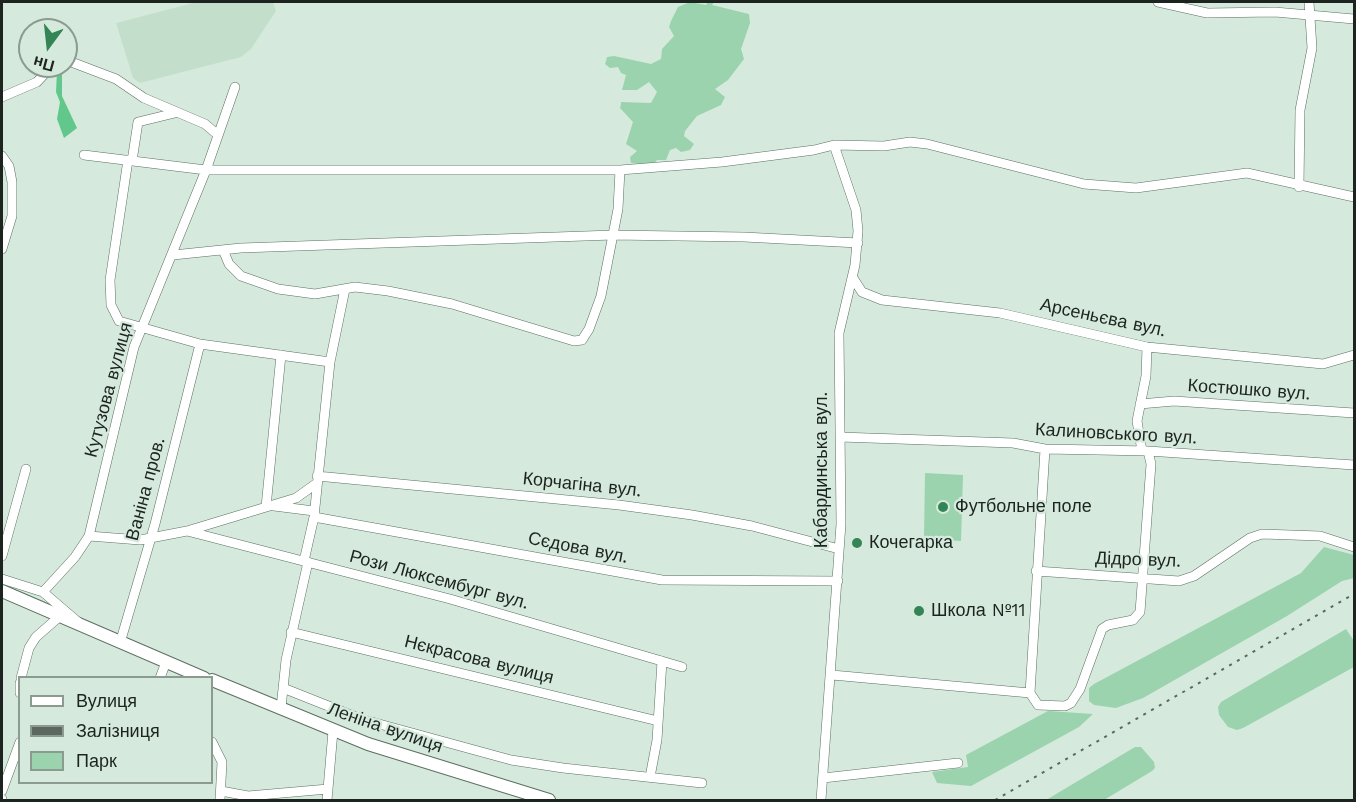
<!DOCTYPE html>
<html>
<head>
<meta charset="utf-8">
<style>
	body { margin:0 }
	#map { position:relative; width:1356px; height:802px; overflow:hidden; background:#d5eadc; font-family:"Work Sans",sans-serif }
	canvas { display:block }
	.frame { position:absolute; inset:0; border:3px solid #1d241f; pointer-events:none }
	.legend { position:absolute; left:18px; top:676px; width:195px; height:108px; box-sizing:border-box; background:#d5eadc; border:2px solid #8b9b90; margin:0; padding:8px 10px; list-style:none; font-size:18px; color:#1d241f }
	.legend li { display:flex; align-items:center; gap:12px; height:30px }
	.legend b { width:30px; border:2px solid #8b9b90 }
	.north { position:absolute; left:18px; top:18px; width:60px; height:60px; box-sizing:border-box; background:#d5eadc; border:2px solid #8b9b90; border-radius:50%; rotate:195deg; font-size:16px; font-weight:700; line-height:24px; text-align:center; color:#1d241f }
	.north::after { content:''; display:block; margin:auto; width:21px; height:27px; background:#338556; clip-path:polygon(50% 0,100% 100%,50% 72%,0 100%) }
</style>
</head>
<body>
<div id="map">
<canvas width="1356" height="802"></canvas>
<div class="frame"></div>
<ul class="legend">
<li><b style="height:8px;background:#fff"></b>Вулиця</li>
<li><b style="height:8px;background:#5c685f"></b>Залізниця</li>
<li><b style="height:16px;background:#9bd3ae"></b>Парк</li>
</ul>
<div class="north">Пн</div>
</div>
<script>
const c = document.querySelector('canvas').getContext('2d');
c.lineJoin = 'round';
function fillPath(path, color) { c.fillStyle = color; c.fill(path, 'evenodd'); }
const shape = rows => new Path2D(rows.map(r => 'M' + r).join(''));
function stroke(path, color, width, dash) { c.strokeStyle = color; c.lineWidth = width; c.lineCap = dash ? 'butt' : 'round'; c.setLineDash(dash || []); c.stroke(path); }
function write(font, color, halo, rows, align = 'center') {
  c.font = font + ' "Work Sans",sans-serif'; c.lineWidth = 4.5; c.setLineDash([]); c.textBaseline = 'middle'; c.strokeStyle = halo; c.fillStyle = color; for (const [text, x, y, turn = 0] of rows) {
    c.save(); c.translate(x, y); c.rotate((+turn || 0) * Math.PI / 180); c.textAlign = isNaN(turn) ? turn : align; if (halo) c.strokeText(text, 0, 0); c.fillText(text, 0, 0); c.restore();
  }
}
const built = shape([
	[197,2,273,2,276,11,251,49,241,57,140,83,133,78,116,23]
]);
const green = shape([
	[690,2,706,5,708,2,714,2,712,5,749,14,750,23,741,49,744,59,728,80,715,89,725,97,721,105,697,116,685,131,684,136,694,144,690,150,681,152,676,148,670,150,666,160,657,160,653,165,631,163,630,157,637,151,626,144,633,122,620,108,621,104,621,102,651,103,657,92,649,82,637,90,622,90,626,75,621,73,618,67,610,68,605,64,606,61,607,57,614,56,651,64,661,59,662,49,674,36,669,27,671,21,678,7],
	[925,473,963,475,961,541,924,539],
	[1324,547,1354,555,1354,578,1342,581,1287,616,1143,698,1116,708,1094,705,1089,701,1089,688,1094,684,1301,573],
	[1346,629,1354,641,1354,667,1243,728,1237,730,1228,727,1219,715,1218,707,1221,702],
	[1048,711,1093,714,1079,727,971,786,937,783,932,772,968,767,966,755],
	[1135,747,1141,747,1154,762,1155,768,1152,771,1104,800,1046,800]
]);
const water = shape([
	[57,71,62,72,62,96,77,128,64,138,57,119,60,102,56,92]
]);
const minor = shape([
	[1158,2,1207,13,1275,12,1354,19],
	[66,60,116,79,144,98,205,124,218,135],
	[2,97,37,82,52,66],
	[84,155,206,170,620,170,722,162,814,150,834,145,884,146,910,142,927,144,1084,184,1136,188,1247,173,1354,197],
	[2,156,9,166,12,182,12,216,2,249],
	[128,160,110,280,111,305,119,321,200,344,330,362],
	[132,161,138,122,175,113],
	[1299,187,1300,110,1312,48,1309,2],
	[223,250,229,264,241,276,278,289,315,294,355,287,388,291,452,304,574,341,582,340,589,329,601,296,618,209,620,170],
	[173,255,241,248,613,235,744,237,858,243],
	[853,278,862,292,882,300,1000,313,1147,347,1323,364,1354,355],
	[1140,404,1174,401,1354,413],
	[840,437,1013,443,1045,449,1148,451,1354,465],
	[1142,451,1137,421,1146,376,1147,347],
	[317,476,619,505,692,515,752,526,839,549],
	[274,506,314,511],
	[266,507,281,355],
	[314,517,662,580,838,581],
	[187,531,450,599,682,667],
	[89,536,140,540,187,531,296,498,317,483],
	[2,556,26,469],
	[304,561,314,517,330,362,345,289],
	[1036,571,1179,581,1194,576,1250,538,1262,534,1320,536,1354,547],
	[2,579,43,592,78,622],
	[43,592,75,557,89,536,134,347,206,170,235,87],
	[291,632,658,721],
	[120,643,155,524,200,344],
	[832,675,1030,693,1038,705,1065,706,1071,703,1080,689,1102,629,1108,625,1133,620,1140,612,1151,464,1148,451],
	[21,678,29,648,36,637,60,616],
	[160,678,166,662],
	[20,683,20,693],
	[283,688,361,719,511,760,563,768,702,783],
	[1030,693,1045,449],
	[281,708,286,660,308,562],
	[212,742,222,762,220,800],
	[650,777,657,740,662,661],
	[823,778,958,763],
	[328,789,333,731],
	[2,791,20,742],
	[221,791,248,796,328,789,327,800],
	[2,799,2,800],
	[821,800,841,524,839,333,855,265,858,231,856,210,834,145]
]);
const major = shape([
	[2,591,204,678],
	[212,680,368,744,549,800]
]);
const rail = shape([
	[995,800,1354,594]
]);
const markers = [
	[943,507,6,"#338556"],
	[857,543,6,"#338556"],
	[919,611,6,"#338556"]
];
const streetNames = [
	["Арсеньєва вул.",1103,318,12],
	["Кутузова вулиця",109,390,-75],
	["Костюшко вул.",1249,390,4],
	["Калиновського вул.",1116,434,3],
	["Кабардинська вул.",822,470,-90],
	["Корчагіна вул.",582,485,6],
	["Ваніна пров.",146,489,-75],
	["Сєдова вул.",578,548,11],
	["Дідро вул.",1138,560,2],
	["Рози Люксембург вул.",439,580,15],
	["Нєкрасова вулиця",479,660,14],
	["Леніна вулиця",385,728,19]
];
const poiNames = [
	["Футбольне поле",955,507],
	["Кочегарка",869,543],
	["Школа №11",931,611]
];
fillPath(built, '#c3dfcc');
fillPath(green, '#9bd3ae');
fillPath(water, '#62c78b');
stroke(minor, '#5c6f62', 10);
stroke(major, '#5c6f62', 14);
stroke(minor, '#fff', 9);
stroke(major, '#fff', 12);
stroke(rail, '#5c685f', 2, [3, 6]);
for (const [x, y, r, color] of markers) { const dot = new Path2D(); dot.arc(x, y, r, 0, 2 * Math.PI); c.fillStyle = color; c.fill(dot); stroke(dot, '#d5eadc', 2); }
write('18px', '#1d241f', '#d5eadc', streetNames);
write('18px', '#1d241f', '#d5eadc', poiNames, 'left');
</script>
</body>
</html>
